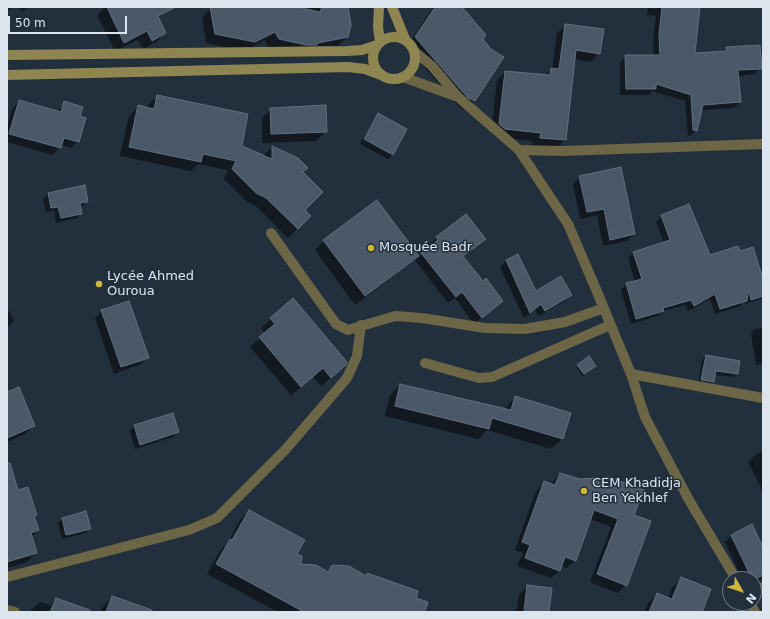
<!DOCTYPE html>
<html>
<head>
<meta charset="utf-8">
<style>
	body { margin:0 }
	#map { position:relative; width:770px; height:619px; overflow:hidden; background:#222f3d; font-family:"DejaVu Sans",sans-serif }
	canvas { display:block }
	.frame { position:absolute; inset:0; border:8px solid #dce4ee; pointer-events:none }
	.north { position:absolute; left:722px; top:571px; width:40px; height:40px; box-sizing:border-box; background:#222f3d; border:1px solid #6c7784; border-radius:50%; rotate:129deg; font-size:11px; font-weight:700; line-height:16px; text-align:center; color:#dce4ee }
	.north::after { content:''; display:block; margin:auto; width:14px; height:18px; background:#cfb837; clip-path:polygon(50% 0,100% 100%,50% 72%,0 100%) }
	.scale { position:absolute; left:8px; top:16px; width:119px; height:18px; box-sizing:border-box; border:2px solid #dce4ee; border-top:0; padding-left:5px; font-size:12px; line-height:14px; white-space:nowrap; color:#dce4ee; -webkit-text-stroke:3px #222f3d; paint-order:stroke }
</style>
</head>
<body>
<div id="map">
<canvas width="770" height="619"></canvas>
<div class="frame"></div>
<div class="north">N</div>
<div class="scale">50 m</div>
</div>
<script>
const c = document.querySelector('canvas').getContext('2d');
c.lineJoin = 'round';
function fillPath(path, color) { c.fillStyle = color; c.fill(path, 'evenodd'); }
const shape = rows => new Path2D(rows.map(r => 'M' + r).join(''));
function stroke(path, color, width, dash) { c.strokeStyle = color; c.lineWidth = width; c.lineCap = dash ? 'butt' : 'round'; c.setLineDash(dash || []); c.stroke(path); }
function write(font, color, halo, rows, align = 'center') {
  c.font = font + ' "DejaVu Sans",sans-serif'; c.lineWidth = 3; c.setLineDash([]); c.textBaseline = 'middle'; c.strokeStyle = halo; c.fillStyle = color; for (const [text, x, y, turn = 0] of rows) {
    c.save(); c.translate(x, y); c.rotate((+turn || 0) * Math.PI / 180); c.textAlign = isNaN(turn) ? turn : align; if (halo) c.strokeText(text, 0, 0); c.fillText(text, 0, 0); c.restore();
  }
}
const shadow = shape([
	[7,7,13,7,7,11],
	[18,7,29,7,22,12],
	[105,7,163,7,165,12,158,18,165,33,156,42,143,49,138,40,115,51,97,15],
	[220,7,355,7,347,8,347,37,338,46,269,48,265,40,244,51,206,43,202,18,211,8],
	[433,7,460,7,491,49,502,57,474,101,465,110,459,107,407,47],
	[648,7,699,7,694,55,722,53,726,48,761,68,754,74,738,76,740,102,734,108,701,110,696,130,690,136,688,136,685,101,652,91,649,95,620,95,620,62,626,56,654,56,653,41,656,16,647,15],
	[566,25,599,53,591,62,574,59,565,140,557,148,532,146,533,141,496,137,491,133,497,80,505,72,544,76,552,69,557,33],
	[158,96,240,146,263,156,272,147,297,159,301,172,304,210,310,216,288,238,257,207,247,202,224,179,228,170,198,164,191,171,120,156,129,116,138,107,148,109,148,105],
	[19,101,57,112,65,103,79,117,78,141,71,148,61,145,53,155,7,142,7,126,12,109],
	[271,109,326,131,316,141,262,143,262,118],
	[378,114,393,155,388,159,360,144,374,119],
	[580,177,634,234,627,241,603,246,597,215,580,219,573,184],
	[84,186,87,201,83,206,80,207,81,213,77,218,56,223,54,211,46,212,43,199,48,194],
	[377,201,418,257,431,247,429,245,436,238,466,215,477,245,463,257,483,282,502,301,474,324,455,298,448,303,414,259,408,265,355,305,315,250,324,241],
	[662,216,709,256,739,253,763,282,763,297,761,299,745,304,745,301,740,306,715,314,710,299,688,311,685,305,663,311,658,316,631,324,621,290,627,284,635,282,628,258,634,252,664,243,656,222],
	[506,261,535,292,571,295,565,301,539,316,535,309,524,318,500,267],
	[293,300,335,374,321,386,313,377,291,395,250,347,265,333,261,328],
	[7,308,14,321,7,328],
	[102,311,148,357,141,364,114,374,95,318],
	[763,328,763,364,756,365,751,333,755,329],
	[706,356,737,373,733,377,714,375,713,382,709,386,698,384,702,360],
	[578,365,593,368,582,376,576,367],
	[400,385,504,410,515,397,570,413,562,439,551,449,487,430,478,439,385,416,390,395],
	[7,393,34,425,25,434,7,442],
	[172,414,178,432,173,437,135,449,130,431,134,426],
	[763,451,763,492,748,462,755,455],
	[7,465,18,491,36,515,34,517,38,530,31,537,36,553,27,562,7,568],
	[560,474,633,515,626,585,618,593,590,582,611,527,590,519,575,560,567,568,561,566,559,571,551,578,517,566,523,553,515,550,536,491,544,483,551,485,552,482],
	[249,511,296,554,300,565,326,572,332,566,365,577,367,574,415,598,424,612,278,612,207,574,221,549,228,542,240,520],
	[62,519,90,529,85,533,62,539,58,523],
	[732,535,763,549,763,578,754,583,754,579,742,579,725,542],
	[682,578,701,612,644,612,648,603,657,594,668,598,672,588],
	[528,586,548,612,514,612,517,609,519,595],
	[112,597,155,612,100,612,102,608],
	[56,599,80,612,29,612,40,602,50,605]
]);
const building = shape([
	[107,7,176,7,158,16,166,33,152,41,147,31,124,43,107,7],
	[210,7,297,7,320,12,322,7,348,7,351,25,348,37,318,43,317,45,306,45,279,39,275,32,255,42,215,34,210,7],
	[435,7,462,7,486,35,483,39,491,49,504,57,475,101,468,98,415,37,435,7],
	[662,7,700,7,695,53,726,51,726,47,760,45,762,69,738,70,741,102,703,105,697,131,693,130,691,95,656,84,656,89,626,89,625,55,660,55,659,34,662,7],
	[565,24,604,29,600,54,576,50,566,140,540,138,541,133,505,129,499,124,505,71,550,75,551,68,559,69,565,24],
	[157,95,248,114,242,146,272,159,272,146,298,158,308,168,303,172,323,192,305,210,311,216,298,229,266,198,256,193,232,169,236,161,203,154,201,162,129,147,138,105,154,109,157,95],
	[19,100,61,112,64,101,83,107,80,116,86,118,79,142,64,138,61,148,9,134,19,100],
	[326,105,327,132,271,134,270,108,326,105],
	[378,113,407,129,393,155,364,139,378,113],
	[621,167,635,234,610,240,604,209,587,212,579,176,621,167],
	[85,185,88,202,80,203,82,214,61,218,58,207,51,208,48,193,85,185],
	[377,200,419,256,365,296,323,240,377,200],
	[689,204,710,255,738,246,740,251,753,247,763,279,763,296,751,300,749,292,748,292,747,301,720,309,715,294,694,306,691,300,663,308,664,311,636,319,626,283,642,279,633,252,670,240,661,215,689,204],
	[466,214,486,239,463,256,483,281,486,278,503,301,482,318,462,292,456,297,421,253,438,240,436,237,466,214],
	[518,254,536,291,561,276,572,295,545,311,541,304,530,313,506,260,518,254],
	[293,298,347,362,346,365,331,378,323,368,301,387,259,337,275,324,270,318,293,298],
	[129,301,149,358,121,367,101,310,129,301],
	[706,355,740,361,738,374,716,371,714,382,701,380,706,355],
	[589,356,596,366,584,374,577,365,589,356],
	[400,384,511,410,515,396,571,413,563,439,492,418,489,429,395,406,400,384],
	[19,387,35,426,7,438,7,392,19,387],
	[173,413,179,432,140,445,134,425,173,413],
	[7,463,10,463,18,490,28,487,37,515,34,516,39,530,31,533,37,553,7,562,7,463],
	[560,473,580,479,609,477,644,490,634,515,651,521,627,586,597,574,618,519,594,510,576,561,565,557,560,571,525,558,530,545,522,542,544,481,555,485,560,473],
	[249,510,305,540,297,554,302,556,301,564,316,565,328,572,332,565,349,566,366,576,367,573,418,591,416,598,428,602,425,612,304,612,216,564,230,539,232,540,249,510],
	[86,511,91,529,66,535,62,518,86,511],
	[752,524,763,547,763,575,754,580,752,579,731,535,752,524],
	[681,577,711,589,703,610,704,612,649,612,657,593,672,599,681,577],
	[527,585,552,588,549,612,524,612,527,585],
	[112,596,152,610,152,612,106,612,112,596],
	[56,598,90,610,90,612,50,612,56,598]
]);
const street = shape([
	[414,51,432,66,458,97,519,150,568,224,598,294,631,374,645,417,689,500,736,579],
	[403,77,458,97],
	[519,150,562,151,763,144],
	[271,233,336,324,348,330,395,316,422,318,485,328,525,329,565,322,604,308],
	[425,363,479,378,492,377,610,325],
	[631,374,763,398],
	[7,577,189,530,217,518,286,449,347,378,357,356,361,325],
	[754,592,763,587],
	[750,603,755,612],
	[7,610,15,612]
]);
const secondary = shape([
	[379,7,378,27,380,42],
	[392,7,405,39],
	'373 58a21 21 0 1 1 42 0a21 21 0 1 1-42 0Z',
	[7,55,347,51,362,50,377,45],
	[7,75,348,67,365,69,381,75]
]);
const markers = [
	[371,248,4,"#cfb837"],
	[99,284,4,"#cfb837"],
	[584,491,4,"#cfb837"]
];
const poiNames = [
	["Mosquée Badr",379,248],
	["Lycée Ahmed",107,277],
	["Ouroua",107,292],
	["CEM Khadidja",592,484],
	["Ben Yekhlef",592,499]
];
fillPath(shadow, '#0007');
fillPath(building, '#4a5868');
stroke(building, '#606f7f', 1);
stroke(street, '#6c6646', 10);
stroke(secondary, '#8f8551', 10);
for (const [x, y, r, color] of markers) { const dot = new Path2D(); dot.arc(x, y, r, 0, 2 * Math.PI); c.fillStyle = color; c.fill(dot); stroke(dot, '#222f3d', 1.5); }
write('13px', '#dce4ee', '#222f3d', poiNames, 'left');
</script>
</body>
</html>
